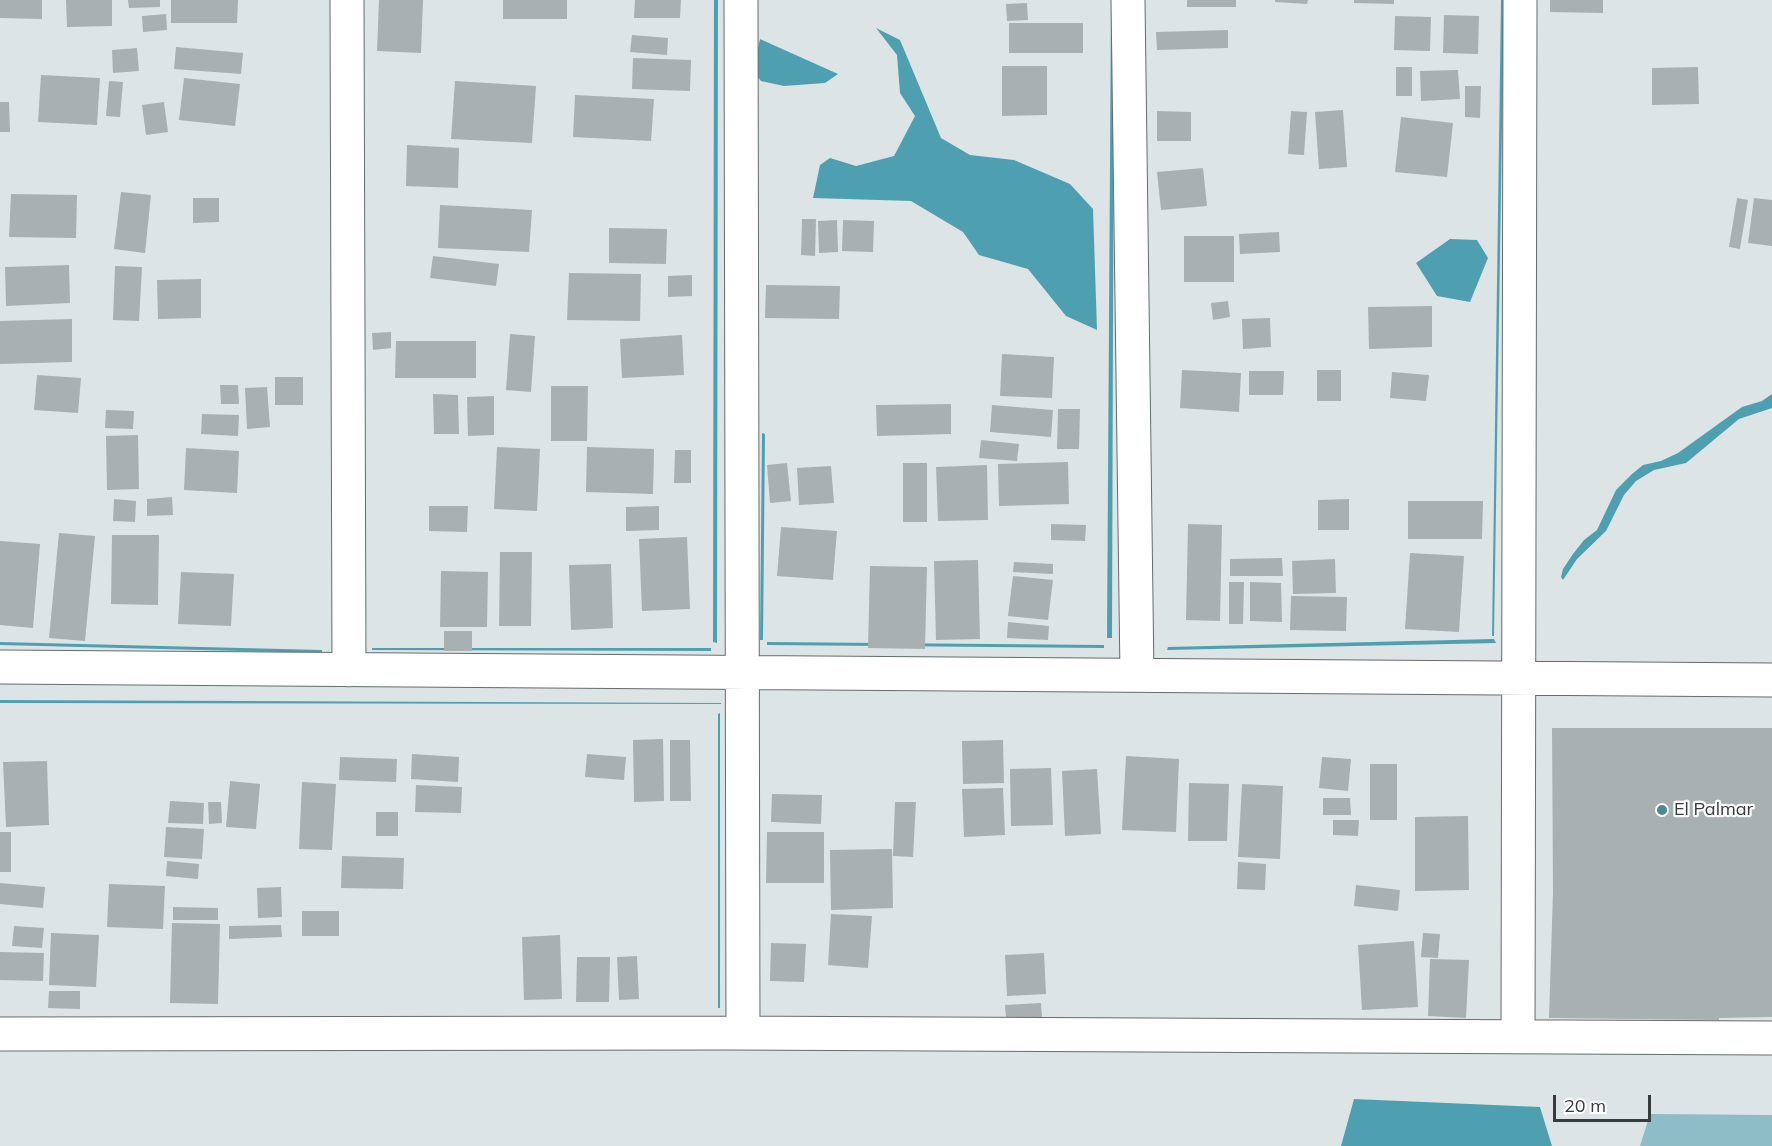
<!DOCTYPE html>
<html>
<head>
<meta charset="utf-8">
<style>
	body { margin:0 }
	#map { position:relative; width:1772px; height:1146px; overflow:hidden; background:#dde4e6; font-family:Mulish,sans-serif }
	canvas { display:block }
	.scale { position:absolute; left:1553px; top:1095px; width:98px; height:27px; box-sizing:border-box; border:3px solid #383b3c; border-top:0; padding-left:8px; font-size:18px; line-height:21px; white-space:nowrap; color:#383b3c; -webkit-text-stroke:4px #fff; paint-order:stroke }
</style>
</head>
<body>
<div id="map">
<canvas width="1772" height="1146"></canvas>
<div class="scale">20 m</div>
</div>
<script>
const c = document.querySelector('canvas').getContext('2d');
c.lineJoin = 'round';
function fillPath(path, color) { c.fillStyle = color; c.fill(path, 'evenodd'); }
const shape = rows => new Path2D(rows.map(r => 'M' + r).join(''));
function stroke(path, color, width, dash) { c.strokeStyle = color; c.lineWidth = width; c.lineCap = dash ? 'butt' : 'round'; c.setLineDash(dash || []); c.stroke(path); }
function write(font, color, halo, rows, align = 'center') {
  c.font = font + ' Mulish,sans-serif'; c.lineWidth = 4.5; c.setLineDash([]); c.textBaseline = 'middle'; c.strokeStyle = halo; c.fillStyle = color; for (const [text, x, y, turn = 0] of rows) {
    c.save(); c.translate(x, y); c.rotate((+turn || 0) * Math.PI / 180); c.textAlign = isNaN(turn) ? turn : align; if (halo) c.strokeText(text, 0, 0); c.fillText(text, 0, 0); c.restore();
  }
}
const green = shape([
	[1650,1114,1772,1115,1772,1146,1640,1146]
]);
const water = shape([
	[714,0,718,0,717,643,713,642],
	[1111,0,1114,0,1112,638,1107,638],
	[1501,0,1504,0,1494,636,1492,636],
	[876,28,900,40,941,138,970,155,1014,160,1070,184,1093,209,1097,330,1066,316,1028,269,979,255,963,232,911,201,813,198,820,165,830,158,856,166,894,156,915,116,900,93,897,55],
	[760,39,838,74,825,83,784,86,761,81,753,71],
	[1450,239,1477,240,1488,258,1470,302,1437,296,1416,263],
	[1772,394,1772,408,1739,419,1686,463,1654,470,1636,481,1624,495,1606,531,1577,559,1563,580,1561,577,1563,569,1573,554,1584,540,1597,530,1616,490,1632,474,1643,465,1661,461,1678,453,1742,407,1762,401],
	[762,433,765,434,763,640,760,640],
	[1494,639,1496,643,1167,650,1168,647],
	[0,642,322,650,322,653,0,645],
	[767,642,1104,645,1104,648,767,645],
	[372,648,711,648,711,651,372,650],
	[0,700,721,703,721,704,0,703],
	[720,713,720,1008,718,1008,718,714],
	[1354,1099,1540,1107,1552,1146,1341,1146]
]);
const building = shape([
	[0,0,42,0,42,19,0,18],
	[66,0,112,0,112,26,67,27],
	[128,0,160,0,160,7,129,8],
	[171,0,238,0,237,23,171,23],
	[379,0,423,0,421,53,377,51],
	[503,0,567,0,567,19,503,19],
	[635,0,681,0,680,18,634,18],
	[1187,0,1236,0,1236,7,1187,7],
	[1275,0,1308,0,1307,4,1275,2],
	[1354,0,1394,0,1394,4,1354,3],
	[1550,0,1603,0,1603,13,1550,12],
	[1027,3,1028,20,1007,21,1006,4],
	[166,14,167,30,143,32,142,16],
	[1444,15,1479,16,1478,54,1443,53],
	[1395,16,1431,17,1430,51,1394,50],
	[1009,23,1083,23,1083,53,1009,53],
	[1228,30,1228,48,1157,50,1156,32],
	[632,35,668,38,667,55,630,52],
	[176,47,243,53,241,74,174,69],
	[137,48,139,71,113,73,112,50],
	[633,58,691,60,690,91,632,89],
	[1002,66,1047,66,1047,115,1002,116],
	[1396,67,1412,67,1412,96,1396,96],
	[1698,67,1699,104,1652,105,1652,68],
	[1458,70,1460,99,1421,101,1420,71],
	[41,75,100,78,97,125,38,122],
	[184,78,240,84,235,126,179,120],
	[109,81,123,82,120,117,106,116],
	[455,81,536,86,532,143,451,139],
	[1465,86,1481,86,1480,118,1465,117],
	[575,95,654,99,651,141,573,137],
	[0,102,9,102,10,132,0,132],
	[164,102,168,132,146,135,142,105],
	[1343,110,1347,167,1319,169,1315,112],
	[1157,111,1191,112,1191,141,1157,141],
	[1291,111,1307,112,1304,155,1288,154],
	[1401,117,1453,123,1447,177,1395,172],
	[407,145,459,148,458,188,406,186],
	[1203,168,1207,206,1161,210,1157,172],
	[121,192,151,195,145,253,114,249],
	[11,194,77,195,76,238,9,237],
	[193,198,219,198,219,222,193,223],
	[1737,198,1748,200,1740,249,1729,247],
	[1754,198,1772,200,1772,246,1748,243],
	[440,205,532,210,529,252,438,248],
	[802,219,816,219,815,256,801,255],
	[837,220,838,252,819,253,818,221],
	[843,220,874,221,873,252,842,251],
	[609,228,667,229,666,264,609,263],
	[1279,232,1280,252,1240,254,1239,234],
	[1184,236,1234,236,1234,282,1184,282],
	[433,256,499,264,496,286,430,278],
	[69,265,70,303,6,306,5,267],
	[115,266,142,267,139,321,113,320],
	[569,273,641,274,640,321,567,320],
	[692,275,692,296,668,297,668,276],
	[201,279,201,318,158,319,157,280],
	[766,285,840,286,839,319,765,318],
	[1228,301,1230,317,1213,320,1211,303],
	[1432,306,1432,347,1369,349,1368,307],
	[1270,318,1271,347,1243,349,1242,319],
	[72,319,72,362,0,364,0,321],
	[391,332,391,348,373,350,372,333],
	[510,334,535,336,531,392,506,390],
	[682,335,684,375,622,378,620,339],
	[396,341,476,341,476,378,395,378],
	[1002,354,1054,357,1052,398,1000,396],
	[1182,370,1241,373,1239,412,1180,408],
	[1317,370,1341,370,1341,401,1317,401],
	[1249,371,1284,371,1283,395,1249,395],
	[1392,372,1429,375,1426,401,1390,398],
	[37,375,81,378,78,413,34,410],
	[275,377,303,377,303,405,275,405],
	[220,385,238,385,239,404,221,404],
	[551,386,588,386,587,441,551,441],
	[267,387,270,427,247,429,245,388],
	[433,394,458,395,459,434,434,434],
	[494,396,494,435,468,436,467,397],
	[951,404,951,434,877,436,876,405],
	[992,405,1053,410,1051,437,990,432],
	[1058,409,1080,409,1079,449,1057,449],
	[106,410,134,411,133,429,105,428],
	[202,414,239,415,238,436,201,434],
	[138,435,139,489,107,490,106,436],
	[981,440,1019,444,1017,461,979,458],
	[497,447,540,449,537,511,494,509],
	[587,447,654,449,653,494,586,492],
	[186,448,239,451,237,493,184,490],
	[675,450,691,450,691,483,674,483],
	[1068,462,1069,504,999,506,998,464],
	[787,463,791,501,770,503,767,465],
	[903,463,927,463,927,522,903,522],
	[987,465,988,520,938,521,936,467],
	[831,466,834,503,799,505,797,468],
	[172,497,173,515,147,516,147,499],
	[114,499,136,501,135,522,113,521],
	[1349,499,1349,530,1318,530,1318,500],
	[1408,501,1483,501,1482,539,1408,539],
	[429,506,468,506,467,532,429,531],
	[659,506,659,530,626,531,626,507],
	[1051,524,1086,525,1085,541,1051,540],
	[1188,524,1222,525,1220,621,1186,620],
	[781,527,837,531,833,580,777,576],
	[59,533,95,536,85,641,49,638],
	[112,535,159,535,158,605,111,604],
	[687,537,690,609,642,611,639,539],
	[0,541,40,544,33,628,0,625],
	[500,552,532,552,531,626,499,626],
	[1410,553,1464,556,1459,632,1405,629],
	[1282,558,1283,576,1230,576,1230,559],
	[1335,559,1336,593,1293,594,1292,561],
	[978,560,980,639,936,640,934,561],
	[1014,562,1053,564,1053,574,1013,572],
	[611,564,613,628,571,630,569,565],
	[870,566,927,567,925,649,868,648],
	[441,571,488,572,487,627,440,627],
	[181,572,234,574,231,626,178,624],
	[1013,576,1053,580,1048,620,1008,616],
	[1229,582,1244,582,1243,624,1229,624],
	[1250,582,1281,583,1282,622,1250,621],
	[1291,596,1347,597,1346,631,1290,630],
	[1008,622,1049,626,1048,640,1007,638],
	[444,631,472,631,472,651,444,651],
	[1552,728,1772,728,1772,1017,1719,1018,1719,1020,1549,1018,1553,892],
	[663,739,664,801,634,802,633,740],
	[670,740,690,740,691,801,670,801],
	[1003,740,1004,783,963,784,962,741],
	[412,754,459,757,458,782,411,779],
	[587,754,626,757,624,780,585,777],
	[1126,756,1179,759,1176,832,1122,830],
	[340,757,397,759,396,782,339,780],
	[1322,757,1351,759,1348,791,1319,788],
	[47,761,49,825,6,827,3,762],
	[1370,764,1397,764,1397,820,1370,820],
	[1051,768,1053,825,1011,826,1010,769],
	[1097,769,1101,834,1065,836,1062,771],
	[230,781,260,784,256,829,226,827],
	[302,782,336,784,332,850,299,849],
	[1189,783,1229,784,1227,841,1188,841],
	[1242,784,1283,786,1280,859,1238,857],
	[416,785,462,787,461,813,415,812],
	[1003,788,1005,835,964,837,962,789],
	[772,794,822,795,821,824,771,822],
	[1323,798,1350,798,1351,815,1323,815],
	[170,801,204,803,203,824,168,823],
	[208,802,221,802,222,823,209,824],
	[895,802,916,802,913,857,893,856],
	[376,812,398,812,398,836,376,836],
	[1468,816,1469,890,1415,891,1415,817],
	[1333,820,1359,820,1358,836,1333,835],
	[166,827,204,829,202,859,164,857],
	[0,832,11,832,11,872,0,872],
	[767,832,824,832,824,883,766,883],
	[892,849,893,908,831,910,830,850],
	[342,856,404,858,403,889,341,888],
	[167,861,199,864,198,879,166,876],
	[1238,862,1266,864,1265,890,1237,889],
	[0,883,45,887,43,908,0,904],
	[109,884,165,886,163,929,107,927],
	[1356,885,1400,890,1398,911,1354,906],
	[281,887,282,917,258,918,257,888],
	[173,907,218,908,218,920,173,920],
	[302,911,339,911,339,936,302,936],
	[831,914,872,916,868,968,828,965],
	[172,923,220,924,218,1004,170,1003],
	[281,925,282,937,229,939,229,926],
	[14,926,44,928,42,948,12,946],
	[51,933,99,935,96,987,49,985],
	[1423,933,1440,934,1438,958,1421,957],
	[560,935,562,999,524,1000,522,937],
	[1414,941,1418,1007,1362,1010,1358,945],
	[771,943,806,944,804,982,770,981],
	[0,952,44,953,43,981,0,980],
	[1044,953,1046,994,1007,996,1005,955],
	[637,956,639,999,619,1000,617,957],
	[577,957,610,957,609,1002,576,1002],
	[1430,959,1469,960,1466,1018,1428,1016],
	[49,991,80,991,80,1009,48,1008],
	[1041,1003,1043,1030,1007,1032,1005,1005]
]);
const street = shape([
	[347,0,349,670],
	[741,0,743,1033],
	[1128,0,1137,675],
	[0,667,1772,680],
	[0,1034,729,1033,1772,1038],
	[1518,1037,1520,0]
]);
const markers = [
	[1662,810,6,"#478b9a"]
];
const poiNames = [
	["El Palmar",1674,810]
];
fillPath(green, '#8ebcc7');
fillPath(water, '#4ea0b1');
fillPath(building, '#a9b0b2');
stroke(street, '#656c6e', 35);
stroke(street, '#fff', 33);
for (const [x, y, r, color] of markers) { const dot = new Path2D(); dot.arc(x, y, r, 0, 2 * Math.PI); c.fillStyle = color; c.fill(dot); stroke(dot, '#fff', 2); }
write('18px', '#383b3c', '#fff', poiNames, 'left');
</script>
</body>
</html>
